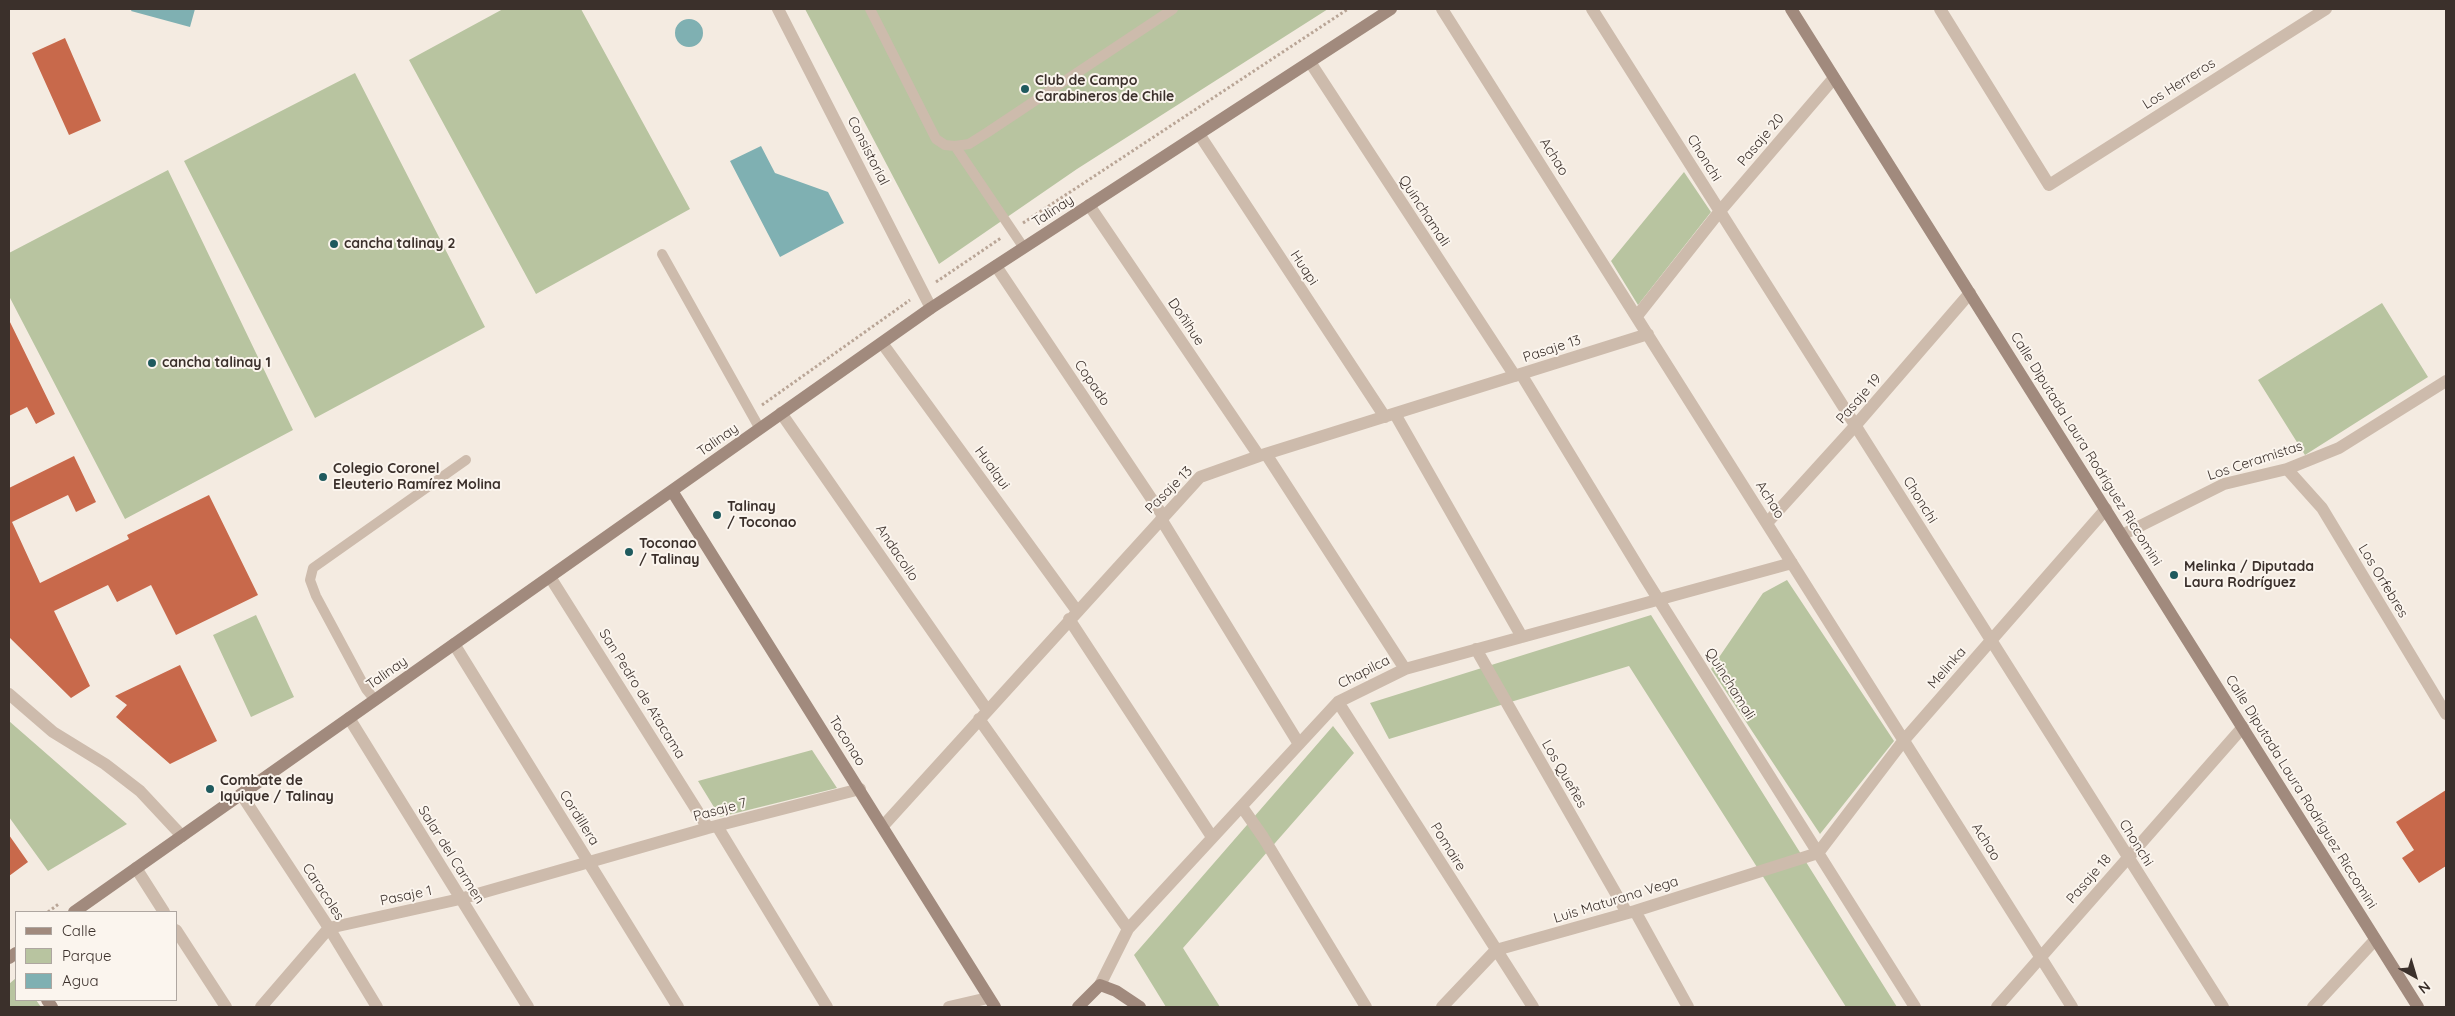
<!DOCTYPE html>
<html>
<head>
<meta charset="utf-8">
<style>
	body { margin:0 }
	#map { position:relative; width:2455px; height:1016px; overflow:hidden; background:#f4ebe1; font-family:Quicksand,sans-serif }
	canvas { display:block }
	.frame { position:absolute; inset:0; border:10px solid #3b302b; pointer-events:none }
	.legend { position:absolute; left:15px; top:911px; width:162px; height:90px; box-sizing:border-box; background:#fbf5ee; border:1px solid #aea6a0; margin:0; padding:6px 9px; list-style:none; font-size:15px; color:#3b302b }
	.legend li { display:flex; align-items:center; gap:10px; height:25px }
	.legend b { width:25px; border:1px solid #aea6a0 }
	.north { position:absolute; left:2390px; top:951px; width:50px; height:50px; -webkit-text-stroke:4px #fbf5ee; paint-order:stroke; rotate:141deg; font-size:14px; font-weight:700; line-height:20px; text-align:center; color:#3b302b }
	.north::after { content:''; display:block; margin:auto; width:18px; height:22px; background:#3b302b; clip-path:polygon(50% 0,100% 100%,50% 72%,0 100%) }
</style>
</head>
<body>
<div id="map">
<canvas width="2455" height="1016"></canvas>
<div class="frame"></div>
<ul class="legend">
<li><b style="height:6px;background:#a18a7d"></b>Calle</li>
<li><b style="height:14px;background:#b8c4a0"></b>Parque</li>
<li><b style="height:14px;background:#7fb0b2"></b>Agua</li>
</ul>
<div class="north">N</div>
</div>
<script>
const c = document.querySelector('canvas').getContext('2d');
c.lineJoin = 'round';
function fillPath(path, color) { c.fillStyle = color; c.fill(path, 'evenodd'); }
const shape = rows => new Path2D(rows.map(r => 'M' + r).join(''));
function stroke(path, color, width, dash) { c.strokeStyle = color; c.lineWidth = width; c.lineCap = dash ? 'butt' : 'round'; c.setLineDash(dash || []); c.stroke(path); }
function write(font, color, halo, rows, align = 'center') {
  c.font = font + ' Quicksand,sans-serif'; c.lineWidth = 4; c.setLineDash([]); c.textBaseline = 'middle'; c.strokeStyle = halo; c.fillStyle = color; for (const [text, x, y, turn = 0] of rows) {
    c.save(); c.translate(x, y); c.rotate((+turn || 0) * Math.PI / 180); c.textAlign = isNaN(turn) ? turn : align; if (halo) c.strokeText(text, 0, 0); c.fillText(text, 0, 0); c.restore();
  }
}
const green = shape([
	[503,9,581,9,690,209,536,294,409,60],
	[805,9,1328,9,1077,169,939,264],
	[355,73,485,327,315,418,184,161],
	[168,170,293,430,125,519,9,296,9,253],
	[1684,172,1711,212,1638,305,1611,261],
	[2382,303,2428,377,2305,455,2258,380],
	[1787,580,1894,741,1820,834,1711,669,1763,593],
	[256,615,294,697,251,717,213,635],
	[1651,615,1897,1007,1846,1007,1629,666,1389,739,1370,703],
	[9,721,127,824,48,871,9,817],
	[1333,726,1354,753,1183,948,1220,1007,1166,1007,1134,955],
	[812,750,837,788,720,817,698,781],
	[16,978,16,1000,36,1000,41,1007,9,1007,9,984]
]);
const water = shape([
	[132,9,195,9,190,27,131,11],
	'675 33a14 14 0 1 1 28 0a14 14 0 1 1-28 0Z',
	[761,146,775,173,828,192,844,223,780,257,730,161]
]);
const building = shape([
	[65,38,101,121,69,135,32,53],
	[9,320,55,414,36,424,27,407,9,416],
	[74,456,96,502,76,512,68,495,12,522,40,583,129,539,127,535,209,495,258,595,176,635,151,585,117,602,108,585,54,611,90,686,71,698,9,637,9,488],
	[180,665,217,741,170,764,116,717,127,705,115,696],
	[2446,790,2446,866,2419,883,2402,858,2414,850,2396,822],
	[9,835,28,862,9,876]
]);
const path = shape([
	[1023,223,1348,9],
	[936,282,1001,238],
	[762,405,910,300],
	[48,912,60,903]
]);
const lane = shape([
	[870,9,936,139,945,145,955,146,969,144,988,132,1173,9],
	[955,146,1024,248],
	[662,254,760,429],
	[375,700,366,689,316,596,310,580,313,568,466,460]
]);
const street = shape([
	[778,9,931,308],
	[1442,9,2072,1007],
	[1592,9,2223,1007],
	[1940,9,2049,185,2326,9],
	[1310,62,1515,376],
	[1199,134,1385,417],
	[1089,205,1259,456],
	[996,266,1163,516],
	[1637,316,1720,211,1834,78],
	[882,343,1077,611],
	[1521,374,1645,578,1915,1007],
	[781,413,987,710],
	[1395,414,1522,637],
	[1266,454,1405,669],
	[2287,469,2322,508,2446,714],
	[1161,519,1299,744],
	[1767,523,1855,426,1970,293],
	[2122,535,2224,484,2287,469,2339,448,2446,381],
	[550,577,708,828],
	[1069,619,1212,837],
	[454,644,678,1007],
	[1476,649,1627,913],
	[9,694,53,732,105,764,140,791,182,836],
	[1338,702,1533,1007],
	[349,718,528,1007],
	[979,719,1128,929],
	[241,794,329,928,377,1007],
	[1242,807,1263,837,1366,1007],
	[717,826,827,1007],
	[883,826,1200,477,1259,456,1648,334],
	[136,868,164,912],
	[1635,911,1688,1007],
	[176,930,226,1007],
	[1100,985,1128,929,1338,702,1405,669,1792,563],
	[261,1007,329,928,460,899,708,828,860,789],
	[949,1007,988,998],
	[1442,1007,1496,950,1635,911,1818,853,1904,740,2106,509],
	[1997,1007,2243,727],
	[2313,1007,2375,940]
]);
const secondary = shape([
	[1791,9,2418,1007],
	[672,491,995,1007],
	[74,912,931,308,1391,9],
	[9,958,16,953],
	[47,1000,52,1007],
	[1078,1007,1100,985,1116,991,1140,1007]
]);
const markers = [
	[1025,89,5,"#1f5a5e"],
	[334,244,5,"#1f5a5e"],
	[152,363,5,"#1f5a5e"],
	[323,477,5,"#1f5a5e"],
	[717,515,5,"#1f5a5e"],
	[629,552,5,"#1f5a5e"],
	[2174,575,5,"#1f5a5e"],
	[210,789,5,"#1f5a5e"]
];
const poiNames = [
	["Club de Campo",1035,81],
	["Carabineros de Chile",1035,97],
	["cancha talinay 2",344,244],
	["cancha talinay 1",162,363],
	["Colegio Coronel",333,469],
	["Eleuterio Ramírez Molina",333,485],
	["Talinay",727,507],
	["/ Toconao",727,523],
	["Toconao",639,544],
	["/ Talinay",639,560],
	["Melinka / Diputada",2184,567],
	["Laura Rodríguez",2184,583],
	["Combate de",220,781],
	["Iquique / Talinay",220,797]
];
const streetNames = [
	["Los Herreros",2179,84,-32],
	["Pasaje 20",1761,140,-50],
	["Consistorial",868,151,63],
	["Achao",1554,157,58],
	["Chonchi",1704,158,58],
	["Talinay",1053,211,-33],
	["Quinchamali",1424,211,57],
	["Huapi",1304,268,57],
	["Doñihue",1186,322,56],
	["Pasaje 13",1552,349,-18],
	["Copado",1092,383,56],
	["Pasaje 19",1859,399,-49],
	["Talinay",718,440,-35],
	["Calle Diputada Laura Rodríguez Riccomini",2086,449,58],
	["Los Ceramistas",2255,461,-18],
	["Hualqui",992,468,54],
	["Pasaje 13",1169,490,-45],
	["Achao",1770,500,58],
	["Chonchi",1920,500,58],
	["Andacollo",897,553,56],
	["Los Orfebres",2383,581,59],
	["Melinka",1947,668,-49],
	["Chapilca",1364,672,-27],
	["Talinay",387,673,-35],
	["Quinchamali",1730,684,58],
	["San Pedro de Atacama",642,694,58],
	["Toconao",847,741,58],
	["Los Queñes",1564,774,60],
	["Calle Diputada Laura Rodríguez Riccomini",2301,792,58],
	["Pasaje 7",720,810,-15],
	["Cordillera",579,818,58],
	["Achao",1986,842,58],
	["Chonchi",2136,843,58],
	["Pomaire",1448,847,58],
	["Salar del Carmen",451,855,58],
	["Pasaje 18",2089,879,-49],
	["Caracoles",323,892,57],
	["Pasaje 1",406,896,-12],
	["Luis Maturana Vega",1616,900,-17]
];
fillPath(green, '#b8c4a0');
fillPath(water, '#7fb0b2');
fillPath(building, '#c8694b');
stroke(path, '#b9a596', 3, [2.5, 2.5]);
stroke(lane, '#cdbbac', 10);
stroke(street, '#cdbbac', 12);
stroke(secondary, '#a18a7d', 12);
for (const [x, y, r, color] of markers) { const dot = new Path2D(); dot.arc(x, y, r, 0, 2 * Math.PI); c.fillStyle = color; c.fill(dot); stroke(dot, '#fbf5ee', 2); }
write('bold 14px', '#3b302b', '#fbf5ee', poiNames, 'left');
write('14px', '#3b302b', '#fbf5ee', streetNames);
</script>
</body>
</html>
